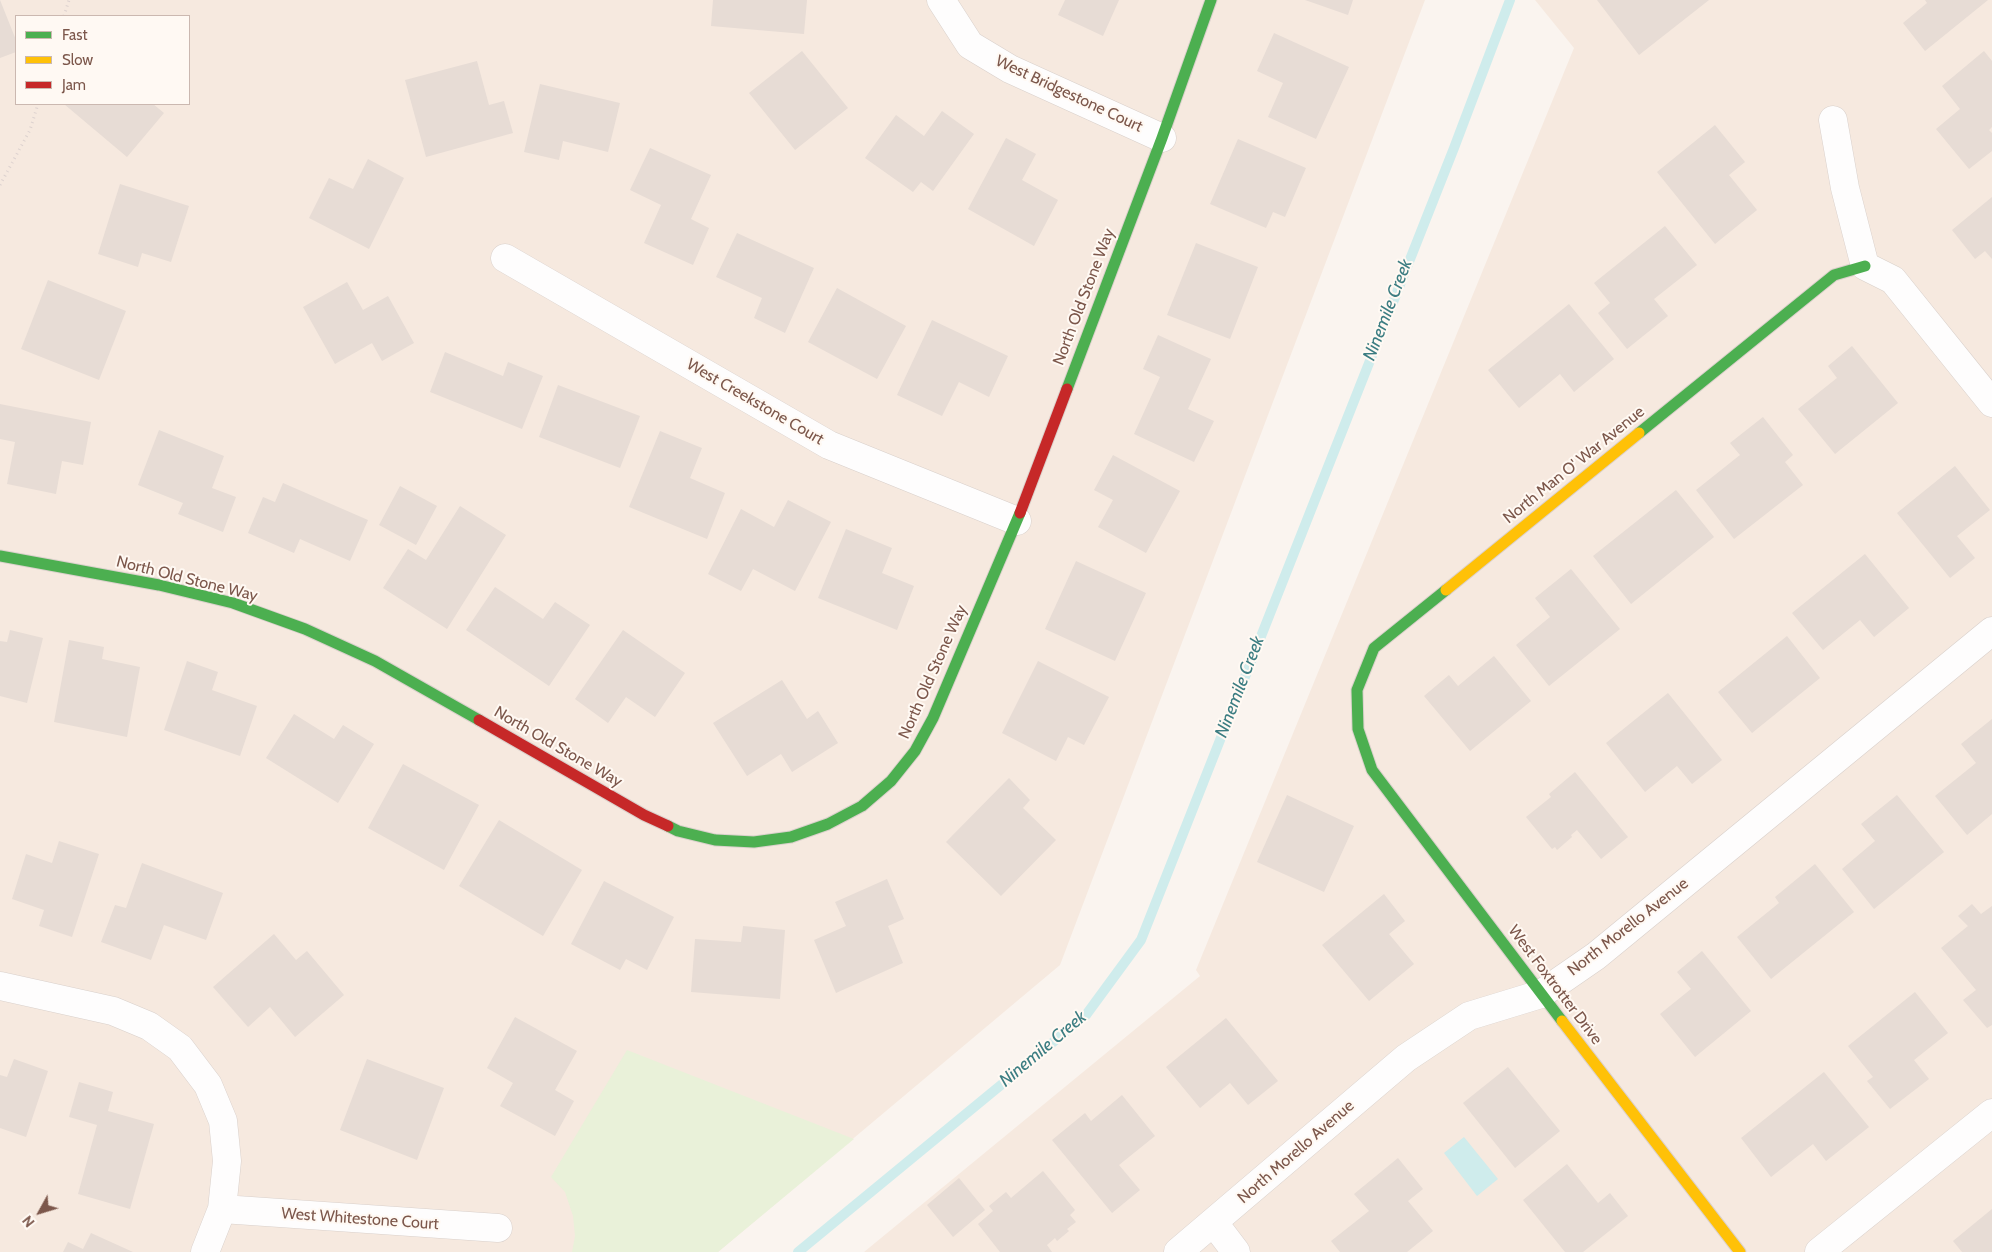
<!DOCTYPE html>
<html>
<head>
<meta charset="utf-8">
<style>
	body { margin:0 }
	#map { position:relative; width:1992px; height:1252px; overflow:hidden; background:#faf4ef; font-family:Cabin,sans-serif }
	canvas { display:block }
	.legend { position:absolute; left:15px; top:15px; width:175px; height:90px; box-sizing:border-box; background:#fff9f3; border:1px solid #cbb8b0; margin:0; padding:6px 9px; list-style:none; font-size:15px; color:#7c574b }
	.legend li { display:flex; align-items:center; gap:10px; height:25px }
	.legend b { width:25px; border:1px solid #cbb8b0 }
	.north { position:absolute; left:15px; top:1187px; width:50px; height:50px; -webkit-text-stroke:4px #fff9f3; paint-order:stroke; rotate:231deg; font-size:14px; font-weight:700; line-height:20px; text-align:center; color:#7c574b }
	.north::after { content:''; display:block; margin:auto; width:18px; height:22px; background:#7c574b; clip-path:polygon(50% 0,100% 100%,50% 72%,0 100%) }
</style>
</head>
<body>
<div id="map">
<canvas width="1992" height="1252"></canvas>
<ul class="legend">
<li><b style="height:6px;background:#4caf50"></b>Fast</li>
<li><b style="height:6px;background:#ffc107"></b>Slow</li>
<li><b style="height:6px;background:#c62828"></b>Jam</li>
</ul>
<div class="north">N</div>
</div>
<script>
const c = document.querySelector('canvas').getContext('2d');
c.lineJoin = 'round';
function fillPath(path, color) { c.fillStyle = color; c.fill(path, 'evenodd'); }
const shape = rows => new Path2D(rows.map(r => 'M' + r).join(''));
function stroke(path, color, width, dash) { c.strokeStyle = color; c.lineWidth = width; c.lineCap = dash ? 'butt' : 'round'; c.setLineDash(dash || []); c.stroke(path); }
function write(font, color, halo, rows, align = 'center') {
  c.font = font + ' Cabin,sans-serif'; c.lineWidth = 4; c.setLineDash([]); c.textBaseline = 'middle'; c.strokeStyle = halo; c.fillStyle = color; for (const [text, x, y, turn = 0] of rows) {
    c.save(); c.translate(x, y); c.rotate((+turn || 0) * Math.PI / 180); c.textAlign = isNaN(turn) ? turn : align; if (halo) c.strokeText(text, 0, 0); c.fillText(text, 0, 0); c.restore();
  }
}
const residential = shape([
	[0,0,1425,0,1060,965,718,1252,0,1252],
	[16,16,189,16,189,104,16,104],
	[1535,0,1992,0,1992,1252,864,1252,1200,976,1196,970,1574,48]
]);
const green = shape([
	[627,1050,854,1139,718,1252,572,1252,575,1236,573,1216,565,1192,551,1177]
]);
const water = shape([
	[1464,1137,1498,1179,1477,1196,1444,1153]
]);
const stream = shape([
	[798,1252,1086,1015,1141,940,1454,148,1510,0]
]);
const building = shape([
	[0,0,16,40,16,52,0,58],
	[713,0,807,0,804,34,711,26],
	[1065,0,1119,0,1103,36,1058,15],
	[1305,0,1353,0,1348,15],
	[1597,0,1709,0,1639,55],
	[1925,0,1988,0,1925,51,1903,23,1927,3],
	[1274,33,1349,67,1316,139,1268,117,1283,83,1257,71],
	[802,51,848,108,795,150,749,93],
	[1984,51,1992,61,1992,127,1989,130,1992,133,1992,151,1969,169,1936,129,1960,109,1942,86],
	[477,61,489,105,504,101,513,133,426,157,405,80],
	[540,84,620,103,608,152,563,141,559,160,524,152],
	[64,104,153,104,164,113,127,157],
	[942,111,974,134,933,191,921,182,913,192,865,158,896,115,924,136],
	[1715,125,1745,162,1729,175,1757,210,1715,244,1657,172],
	[1006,138,1036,154,1022,180,1058,200,1034,246,968,209],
	[1238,139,1306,168,1285,217,1273,212,1266,228,1210,204],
	[650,148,711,175,691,219,709,228,693,265,644,243,661,205,630,190],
	[368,159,404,178,369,249,309,218,329,178,353,189],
	[120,184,189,206,171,262,142,253,138,267,98,254],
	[1992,197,1992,259,1985,251,1975,259,1952,230],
	[1665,226,1697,265,1654,299,1668,316,1627,349,1598,313,1610,303,1594,283],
	[737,233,814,268,785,333,754,318,762,298,716,277],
	[1196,243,1258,267,1230,339,1167,315],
	[48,280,126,311,99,380,21,349],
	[347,282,363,310,388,296,414,343,382,361,372,343,335,364,303,307],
	[837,288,906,326,877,379,808,342],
	[1569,304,1614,359,1574,392,1560,374,1519,408,1488,370],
	[932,320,1008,356,989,397,959,382,942,416,897,395],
	[1158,335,1211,359,1188,409,1214,421,1194,462,1134,434,1160,377,1143,369],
	[1852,346,1898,403,1835,454,1798,409,1837,378,1828,366],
	[445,352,503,376,508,362,543,376,522,429,430,392],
	[558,385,640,416,620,468,539,437],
	[0,404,91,422,83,465,62,461,56,494,7,484,15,442,0,439],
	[1763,417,1793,455,1785,462,1803,485,1734,539,1696,490,1740,455,1730,443],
	[159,430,224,456,212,488,236,497,223,532,178,514,183,503,138,485],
	[660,431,702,448,690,478,725,493,707,539,629,507],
	[1113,455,1180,491,1146,553,1098,527,1113,500,1094,490],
	[1955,466,1990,510,1957,536,1975,558,1950,578,1897,513],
	[283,483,368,520,350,561,300,539,294,553,248,533,263,497,275,502],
	[400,486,437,506,416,545,379,525],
	[1676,490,1714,537,1631,604,1593,556],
	[788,500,831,522,795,591,753,569,741,591,708,574,741,509,774,527],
	[460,506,506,535,447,629,383,588,408,549,426,560],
	[846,529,892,548,882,573,914,586,897,630,818,598],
	[1865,554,1909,608,1874,637,1860,620,1823,650,1792,613],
	[1076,561,1146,593,1115,661,1045,629],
	[1571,569,1620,629,1549,686,1516,645,1550,617,1535,598],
	[495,587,543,619,555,602,590,625,549,686,466,630],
	[10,630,43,638,27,703,0,696,0,641,7,642],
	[623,630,685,673,655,717,626,697,608,723,575,699],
	[1787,636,1820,678,1752,733,1718,692],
	[69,640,104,647,102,659,140,667,127,737,54,722],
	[1494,656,1531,701,1470,751,1424,696,1449,675,1458,686],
	[187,661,218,672,212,690,257,706,240,756,164,730],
	[1038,661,1109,697,1084,745,1068,737,1056,761,1002,733],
	[782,680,807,719,818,711,838,743,792,772,781,754,747,776,713,723],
	[1668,693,1722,760,1692,784,1677,766,1645,792,1606,743],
	[294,714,334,739,343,725,374,744,338,803,266,758],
	[1992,719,1992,814,1967,835,1935,796,1976,763,1961,744],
	[403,764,479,805,444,870,368,828],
	[1575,772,1628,837,1601,859,1577,830,1571,835,1572,837,1557,850,1555,847,1552,849,1526,817,1551,797,1549,794],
	[1009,778,1030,800,1023,808,1056,840,1001,896,946,842],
	[1287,795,1354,826,1324,892,1257,862],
	[1897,795,1944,852,1874,909,1842,869,1875,841,1861,824],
	[499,820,582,870,543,936,459,886],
	[59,841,99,854,72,937,39,926,44,910,12,899,26,854,52,863],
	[142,863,223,893,206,940,164,925,151,960,101,942,115,905,126,908],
	[1815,864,1854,912,1771,979,1737,937,1779,903,1775,897],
	[887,879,904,919,888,926,903,963,836,993,814,940,846,926,835,902],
	[604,881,674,917,647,970,626,959,620,970,571,944],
	[1384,894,1405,921,1389,934,1414,964,1369,1001,1322,945],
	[1972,904,1981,914,1992,906,1992,1025,1987,1028,1963,1000,1976,990,1941,948,1968,926,1958,916],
	[743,926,785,930,780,999,691,992,695,939,741,942],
	[274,934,296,960,307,951,344,995,295,1037,270,1007,248,1027,213,987],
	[1702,951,1751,1011,1695,1057,1660,1014,1691,989,1677,972],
	[1915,992,1948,1033,1914,1060,1929,1079,1890,1109,1867,1081,1873,1077,1848,1046],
	[515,1017,577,1051,555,1090,574,1101,555,1136,500,1106,513,1083,487,1068],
	[1226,1018,1278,1081,1248,1105,1230,1083,1200,1108,1166,1067],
	[14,1059,48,1071,26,1137,0,1128,0,1075,7,1077],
	[367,1059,444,1088,417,1160,340,1130],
	[1508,1067,1560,1131,1515,1168,1463,1103],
	[1824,1072,1869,1127,1826,1161,1813,1144,1771,1177,1741,1138],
	[79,1082,113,1092,108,1111,154,1124,130,1209,78,1194,97,1125,69,1117],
	[1122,1095,1155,1136,1119,1165,1140,1190,1112,1213,1052,1140,1085,1113,1091,1121],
	[1398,1158,1423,1189,1408,1201,1433,1231,1407,1252,1340,1252,1331,1241,1369,1211,1354,1194],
	[1567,1164,1598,1203,1610,1193,1628,1216,1583,1252,1565,1252,1523,1200],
	[1043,1171,1075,1210,1070,1215,1076,1222,1067,1229,1069,1231,1057,1241,1055,1238,1047,1245,1052,1252,1000,1252,978,1224,993,1211,989,1206,1006,1192,1011,1198],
	[959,1178,985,1210,953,1237,927,1205],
	[1992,1209,1992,1252,1962,1252,1953,1241],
	[91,1233,133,1252,63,1252,68,1242,83,1249]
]);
const path = shape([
	[64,16,69,0],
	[0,185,30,130,38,104]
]);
const street = shape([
	[941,0,970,45,1010,69,1162,138],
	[1833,120,1845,188,1865,266,1893,280,1992,403],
	[505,258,829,445,1017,521],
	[0,986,113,1011,149,1026,180,1048,208,1085,223,1121,227,1161,222,1209,205,1252],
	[222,1209,498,1228],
	[1214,1223,1236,1252],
	[1178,1252,1406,1058,1469,1016,1541,994,1596,956,1992,631],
	[1819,1252,1992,1113]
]);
const fast = shape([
	[1067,389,1162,138,1211,0],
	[1639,433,1834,275,1865,266],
	[0,556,159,585,233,603,305,629,375,661,479,720],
	[1446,590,1374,648,1357,690,1358,729,1372,770,1562,1021],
	[668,826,678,831,715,840,754,842,791,837,828,824,862,806,891,781,915,751,933,718,1020,513]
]);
const slow = shape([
	[1446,590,1639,433],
	[1562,1021,1740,1252]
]);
const jam = shape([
	[1020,513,1067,389],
	[479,720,644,815,668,826]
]);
const streetNames = [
	["West Bridgestone Court",1069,94,25],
	["North Old Stone Way",1084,297,-69],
	["West Creekstone Court",755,402,30],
	["North Man O' War Avenue",1574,465,-39],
	["North Old Stone Way",187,579,14],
	["North Old Stone Way",933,672,-66],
	["North Old Stone Way",558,747,30],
	["North Morello Avenue",1628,927,-38],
	["West Foxtrotter Drive",1555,985,53],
	["North Morello Avenue",1296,1152,-41],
	["West Whitestone Court",360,1219,4]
];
const waterNames = [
	["Ninemile Creek",1388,310,-69],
	["Ninemile Creek",1240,687,-69],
	["Ninemile Creek",1043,1049,-40]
];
fillPath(residential, '#f6e9df');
fillPath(green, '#e9f1d9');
fillPath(water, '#cfecec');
stroke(stream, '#cfecec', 10);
fillPath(building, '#e7dcd5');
stroke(street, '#d9d0cb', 29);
stroke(fast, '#dbd1cc', 13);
stroke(slow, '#dbd1cc', 13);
stroke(jam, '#dbd1cc', 13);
stroke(path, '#ddd2cf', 3, [1, 4]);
stroke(street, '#fefdfd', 28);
stroke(fast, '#4caf50', 11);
stroke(slow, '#ffc107', 11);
stroke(jam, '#c62828', 11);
write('16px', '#7c574b', '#fff9f3', streetNames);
write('italic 18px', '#3c7d82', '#fff9f3', waterNames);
</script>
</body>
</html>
